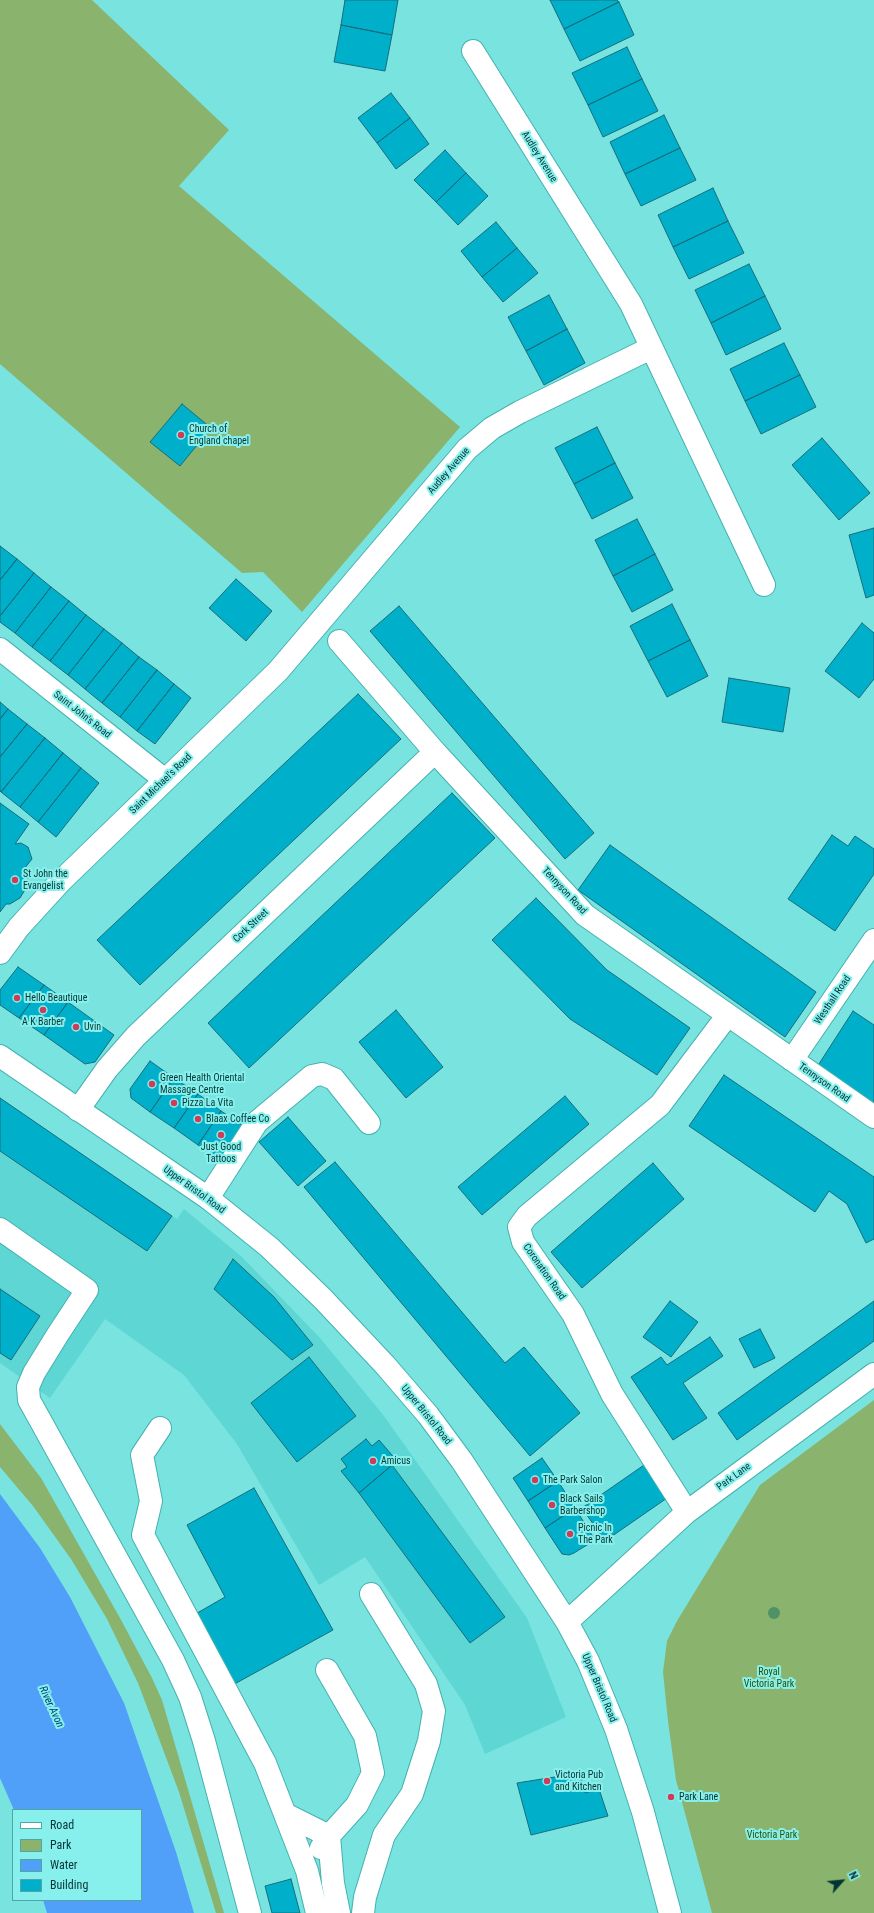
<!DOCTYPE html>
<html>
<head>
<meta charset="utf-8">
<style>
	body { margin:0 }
	#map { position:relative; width:874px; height:1913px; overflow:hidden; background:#79e3e0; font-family:"Roboto Condensed",sans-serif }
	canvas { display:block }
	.legend { position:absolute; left:12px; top:1809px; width:130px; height:92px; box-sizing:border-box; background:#87f0ed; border:1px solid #52a5a3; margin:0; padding:5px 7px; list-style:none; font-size:12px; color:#033534 }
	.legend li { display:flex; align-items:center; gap:8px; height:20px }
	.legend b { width:20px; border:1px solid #52a5a3 }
	.north { position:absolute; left:822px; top:1861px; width:40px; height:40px; -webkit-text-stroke:3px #87f0ed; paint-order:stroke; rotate:63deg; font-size:11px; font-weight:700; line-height:16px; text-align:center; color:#033534 }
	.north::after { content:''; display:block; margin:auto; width:14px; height:18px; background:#033534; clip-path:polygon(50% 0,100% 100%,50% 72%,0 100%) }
</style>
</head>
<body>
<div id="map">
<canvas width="874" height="1913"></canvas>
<ul class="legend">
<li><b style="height:5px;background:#fff"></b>Road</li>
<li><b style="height:11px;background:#8ab36d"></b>Park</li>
<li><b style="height:11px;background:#509ff8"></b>Water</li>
<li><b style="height:11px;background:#00b0ca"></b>Building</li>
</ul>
<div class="north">N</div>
</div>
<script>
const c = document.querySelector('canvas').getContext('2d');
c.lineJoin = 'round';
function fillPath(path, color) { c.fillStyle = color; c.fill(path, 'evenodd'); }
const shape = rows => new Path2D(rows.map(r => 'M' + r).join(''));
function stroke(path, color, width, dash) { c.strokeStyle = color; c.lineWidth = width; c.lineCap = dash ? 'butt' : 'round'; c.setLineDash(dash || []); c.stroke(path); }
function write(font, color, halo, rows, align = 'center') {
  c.font = font + ' "Roboto Condensed",sans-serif'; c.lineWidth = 4; c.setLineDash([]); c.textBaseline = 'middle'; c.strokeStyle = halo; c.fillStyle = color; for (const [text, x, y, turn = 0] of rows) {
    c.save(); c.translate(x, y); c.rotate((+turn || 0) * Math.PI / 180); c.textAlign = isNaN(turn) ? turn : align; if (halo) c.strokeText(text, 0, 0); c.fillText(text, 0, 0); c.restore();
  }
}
const built = shape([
	[0,1098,177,1219,184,1209,242,1257,320,1338,384,1416,527,1618,566,1717,485,1754,465,1705,365,1557,319,1585,237,1444,184,1375,105,1319,50,1398,0,1363]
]);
const green = shape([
	[0,0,92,0,229,130,179,186,460,427,302,612,263,572,242,573,0,364],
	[874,1400,874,1913,712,1913,676,1780,668,1721,663,1672,667,1641,677,1621,760,1485],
	[0,1424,41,1478,120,1618,152,1678,162,1700,224,1913,216,1913,179,1792,138,1683,107,1619,71,1559,33,1506,0,1467]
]);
const water = shape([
	[0,1494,40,1548,70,1597,124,1703,176,1852,194,1913,47,1913,43,1900,141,1900,141,1810,14,1810,0,1778]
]);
const building = shape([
	[345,0,398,0,392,35,341,25,345,0],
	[550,0,617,0,619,2,564,29,550,0],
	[619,2,634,35,580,61,564,29,619,2],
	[341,25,392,35,385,71,334,62,341,25],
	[627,47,642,79,588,105,572,73,627,47],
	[642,79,658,111,603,137,588,105,642,79],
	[391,93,410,118,377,143,358,118,391,93],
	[664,115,680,148,625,174,610,142,664,115],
	[410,118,429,144,396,169,377,143,410,118],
	[680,148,696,180,641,206,625,174,680,148],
	[445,150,466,173,436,202,414,180,445,150],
	[466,173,488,196,458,225,436,202,466,173],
	[713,188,728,221,673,247,658,215,713,188],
	[728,221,744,253,689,279,673,247,728,221],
	[496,222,517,248,482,277,461,251,496,222],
	[517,248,538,273,503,302,482,277,517,248],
	[749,264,765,296,711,323,695,290,749,264],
	[549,295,567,329,526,351,508,317,549,295],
	[765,296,781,329,726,355,711,323,765,296],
	[567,329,585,363,544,385,526,351,567,329],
	[784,343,800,375,745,401,730,369,784,343],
	[800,375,816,407,761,434,745,401,800,375],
	[182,404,211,428,180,466,150,442,182,404],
	[597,427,615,463,574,484,555,448,597,427],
	[822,438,870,493,839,520,792,465,822,438],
	[615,463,633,498,592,519,574,484,615,463],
	[637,519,655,554,613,576,595,540,637,519],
	[874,528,874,595,866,598,849,535,874,528],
	[0,546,17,559,0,580,0,546],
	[655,554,673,590,632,612,613,576,655,554],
	[17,559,34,573,0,616,0,580,17,559],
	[34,573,51,587,15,633,0,622,0,616,34,573],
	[236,579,272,611,246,641,209,608,236,579],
	[51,587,69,601,32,647,15,633,51,587],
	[69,601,86,615,50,661,32,647,69,601],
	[672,604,690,640,648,661,630,626,672,604],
	[399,606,594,833,565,859,370,631,399,606],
	[86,615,104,629,68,675,50,661,86,615],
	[862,623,874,633,874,679,859,698,825,671,862,623],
	[104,629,122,643,85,689,68,675,104,629],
	[690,640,708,676,667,697,648,661,690,640],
	[122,643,139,657,102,703,85,689,122,643],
	[139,657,157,670,120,717,102,703,139,657],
	[157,670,174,684,137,731,120,717,157,670],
	[729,678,790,688,783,732,722,722,729,678],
	[174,684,191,698,155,744,137,731,174,684],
	[358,694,401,739,140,985,97,940,358,694],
	[0,702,8,709,0,719,0,702],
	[8,709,27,724,0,757,0,719,8,709],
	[27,724,45,738,1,792,0,791,0,757,27,724],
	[45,738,63,753,20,807,1,792,45,738],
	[63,753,81,768,38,822,20,807,63,753],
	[81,768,99,783,56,837,38,822,81,768],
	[452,793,495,838,249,1068,208,1023,452,793],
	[0,803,29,824,15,844,21,843,28,847,32,859,24,869,28,877,26,888,20,898,10,904,6,904,0,912,0,803],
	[832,835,848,846,855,836,874,849,874,874,835,931,788,899,832,835],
	[610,845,816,992,785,1037,578,890,610,845],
	[536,898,607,970,690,1028,657,1075,570,1019,492,940,536,898],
	[18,967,44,985,19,1018,0,1005,0,990,18,967],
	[44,985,68,1002,44,1035,19,1018,44,985],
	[68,1002,114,1035,95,1062,85,1064,44,1035,68,1002],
	[396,1010,443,1067,406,1098,359,1042,396,1010],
	[853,1011,874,1025,874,1105,817,1067,853,1011],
	[150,1061,174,1078,150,1112,131,1098,130,1089,150,1061],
	[724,1075,874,1177,874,1239,866,1243,847,1204,829,1191,815,1212,689,1126,724,1075],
	[174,1078,198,1094,174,1128,150,1112,174,1078],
	[198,1094,221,1111,198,1145,174,1128,198,1094],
	[565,1096,589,1124,482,1215,458,1187,565,1096],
	[0,1098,172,1216,147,1251,0,1151,0,1098],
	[221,1111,244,1126,220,1160,198,1145,221,1111],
	[288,1117,326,1161,298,1186,259,1142,288,1117],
	[335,1162,505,1363,524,1347,580,1413,530,1456,304,1187,335,1162],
	[653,1163,684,1199,582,1288,551,1252,653,1163],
	[233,1259,274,1297,313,1345,292,1360,214,1289,233,1259],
	[0,1289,40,1316,11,1360,0,1353,0,1289],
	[670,1301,698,1322,671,1357,643,1337,670,1301],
	[874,1301,874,1341,737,1440,718,1413,874,1301],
	[760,1329,775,1358,754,1368,739,1339,760,1329],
	[710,1337,723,1356,683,1383,707,1418,673,1440,631,1377,661,1357,667,1365,710,1337],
	[309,1357,356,1416,297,1462,251,1403,309,1357],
	[366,1439,372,1446,379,1440,397,1461,359,1493,341,1471,347,1467,341,1459,366,1439],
	[542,1458,558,1481,528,1501,513,1478,542,1458],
	[647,1463,670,1496,605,1541,582,1508,647,1463],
	[392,1465,505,1617,470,1643,359,1493,392,1465],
	[558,1481,575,1508,545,1528,528,1501,558,1481],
	[254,1488,333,1630,229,1687,192,1616,225,1597,187,1525,254,1488],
	[575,1508,595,1540,574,1553,569,1555,562,1554,545,1528,575,1508],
	[580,1773,585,1793,599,1789,608,1816,531,1835,517,1783,580,1773],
	[291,1879,300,1913,272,1913,265,1886,291,1879]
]);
const minor = shape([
	[473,51,631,304,764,585],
	[339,641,435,752,585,915,874,1117],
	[0,649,165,780],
	[0,953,19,927,60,882,278,671,467,449,492,428,520,412,651,348],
	[792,1060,874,940],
	[78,1110,107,1069,136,1036,435,752],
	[208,1198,257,1122,312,1076,322,1074,334,1079,369,1123],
	[0,1229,87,1290,58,1334,34,1373,28,1387,29,1400,173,1660,190,1697,204,1741,250,1913],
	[160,1428,142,1455,151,1501,143,1535,265,1763,307,1871,317,1913],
	[687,1512,612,1394,573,1314,523,1242,519,1227,527,1216,660,1105,727,1016],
	[567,1622,687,1512,874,1374],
	[327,1670,365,1736,373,1773,357,1805,329,1836,333,1883,339,1913],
	[285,1814,329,1836,321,1848],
	[363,1913,365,1897,384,1835,412,1794,429,1741,434,1711,426,1684,371,1594]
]);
const major = shape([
	[0,1056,208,1198,269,1247,323,1299,385,1365,428,1415,462,1461,567,1622,588,1661,616,1729,643,1812,670,1913]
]);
const trees = [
	[774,1613]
];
const markers = [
	[181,435,4,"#cd3d5a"],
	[15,880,4,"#cd3d5a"],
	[17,998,4,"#cd3d5a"],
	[43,1010,4,"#cd3d5a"],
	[76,1027,4,"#cd3d5a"],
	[152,1084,4,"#cd3d5a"],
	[174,1103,4,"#cd3d5a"],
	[198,1119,4,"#cd3d5a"],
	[221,1135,4,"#cd3d5a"],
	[373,1461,4,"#cd3d5a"],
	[535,1480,4,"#cd3d5a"],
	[552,1505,4,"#cd3d5a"],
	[570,1534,4,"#cd3d5a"],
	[547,1781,4,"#cd3d5a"],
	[671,1797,4,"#cd3d5a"]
];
const streetNames = [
	["Audley Avenue",539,157,58],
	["Audley Avenue",449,471,-49],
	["Saint John's Road",82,715,38],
	["Saint Michael's Road",161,784,-44],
	["Tennyson Road",564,891,47],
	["Cork Street",251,926,-43],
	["Westhall Road",833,1000,-56],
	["Tennyson Road",824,1083,35],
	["Upper Bristol Road",194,1190,36],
	["Coronation Road",544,1272,55],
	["Upper Bristol Road",426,1415,51],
	["Park Lane",734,1477,-36],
	["Upper Bristol Road",599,1688,67]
];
const poiNames = [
	["Church of",189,429],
	["England chapel",189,441],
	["St John the",23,874],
	["Evangelist",23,886],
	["Hello Beautique",25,998],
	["A K Barber",43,1022,"center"],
	["Uvin",84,1027],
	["Green Health Oriental",160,1078],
	["Massage Centre",160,1090],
	["Pizza La Vita",182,1103],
	["Blaax Coffee Co",206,1119],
	["Just Good",221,1147,"center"],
	["Tattoos",221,1159,"center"],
	["Amicus",381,1461],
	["The Park Salon",543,1480],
	["Black Sails",560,1499],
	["Barbershop",560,1511],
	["Picnic In",578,1528],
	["The Park",578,1540],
	["Victoria Pub",555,1775],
	["and Kitchen",555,1787],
	["Park Lane",679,1797]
];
const parkNames = [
	["Royal",769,1672],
	["Victoria Park",769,1684],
	["Victoria Park",772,1835]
];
const waterNames = [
	["River Avon",51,1707,65]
];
fillPath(built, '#5ed6d4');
fillPath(green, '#8ab36d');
fillPath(water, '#509ff8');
fillPath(building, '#00b0ca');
stroke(building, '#196c7c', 1);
stroke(minor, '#44b2af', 24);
stroke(major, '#44b2af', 24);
stroke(minor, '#fff', 22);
stroke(major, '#fff', 22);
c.fillStyle = '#4e9265';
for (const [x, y] of trees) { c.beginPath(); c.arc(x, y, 6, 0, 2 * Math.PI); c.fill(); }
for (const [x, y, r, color] of markers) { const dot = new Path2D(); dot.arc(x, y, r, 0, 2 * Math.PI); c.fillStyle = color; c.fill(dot); stroke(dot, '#87f0ed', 1.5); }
write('10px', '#033534', '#87f0ed', streetNames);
write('10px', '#033534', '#87f0ed', poiNames, 'left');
write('10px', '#2b5001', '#87f0ed', parkNames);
write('italic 11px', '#033e75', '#87f0ed', waterNames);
</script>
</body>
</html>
